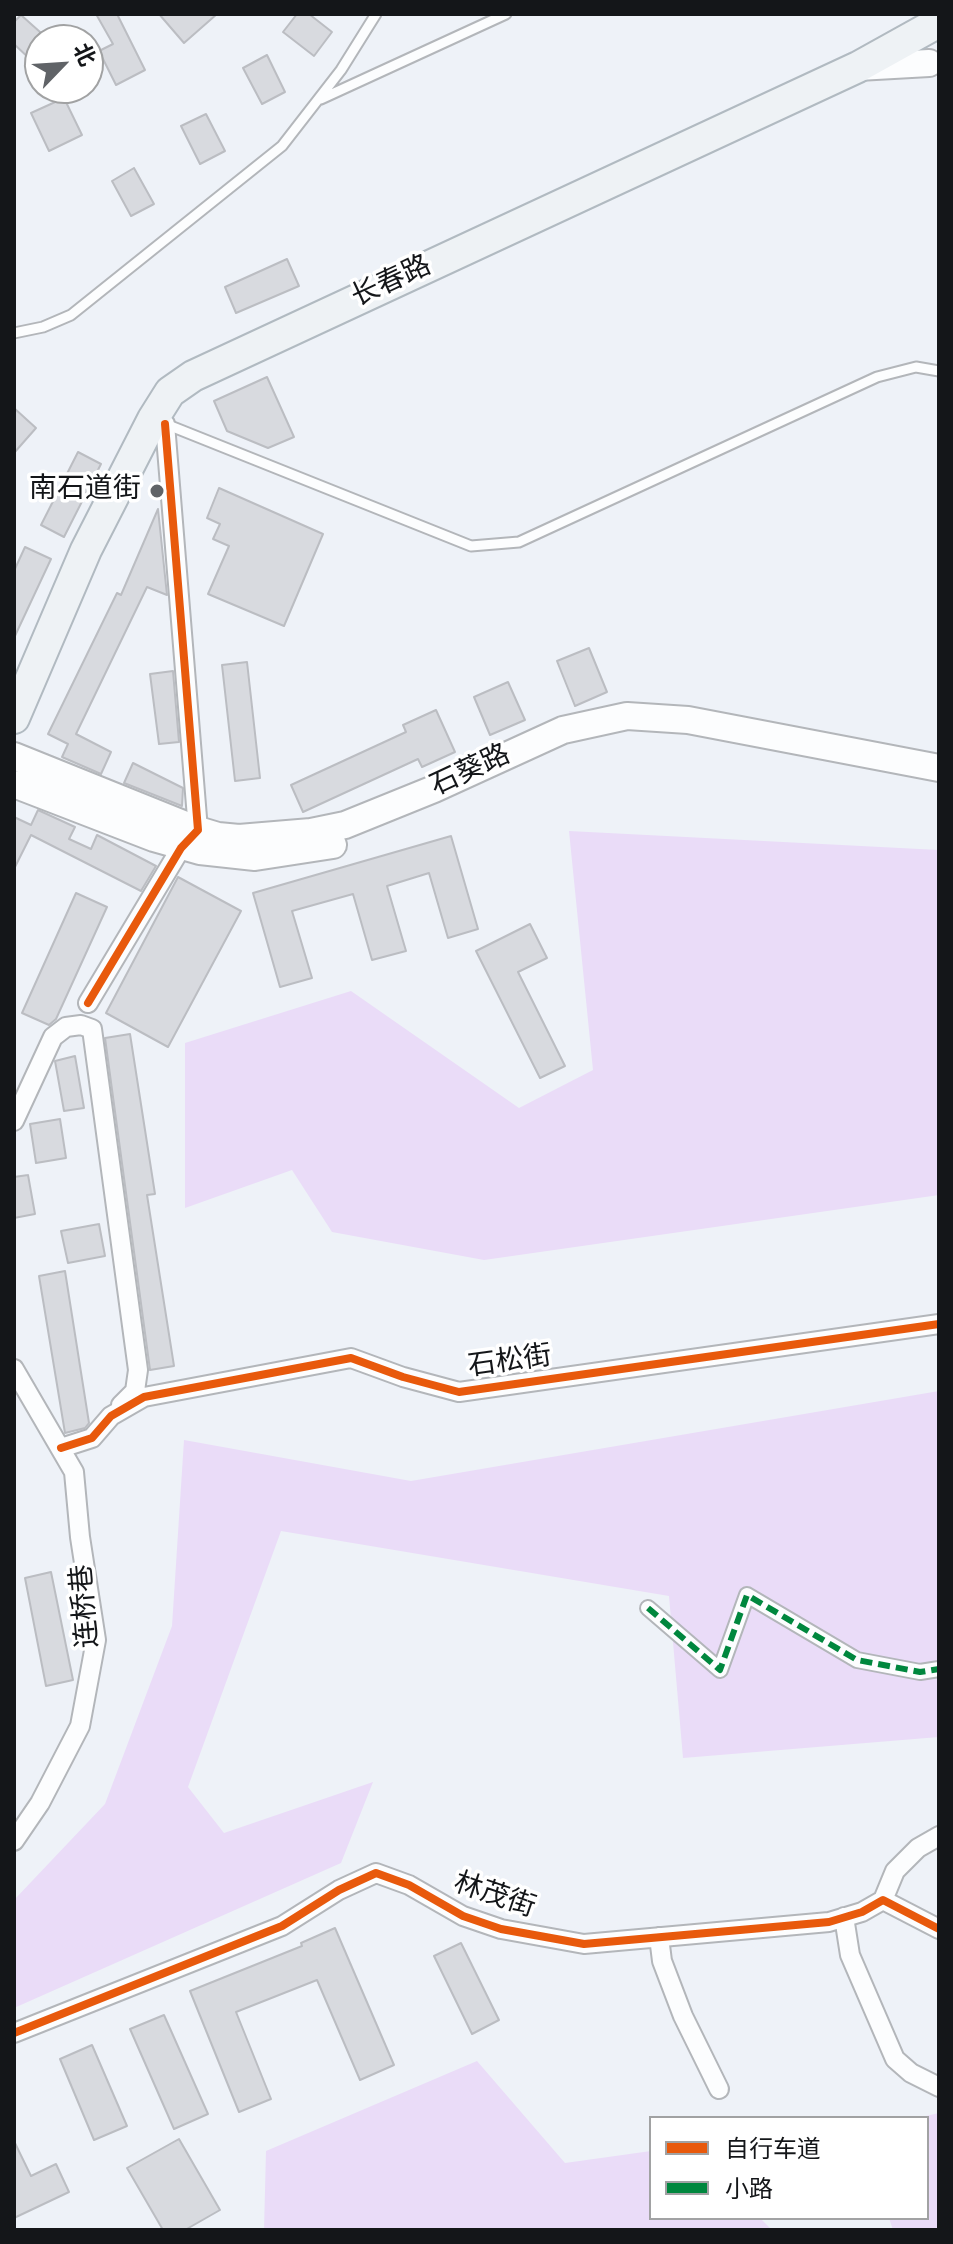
<!DOCTYPE html>
<html>
<head>
<meta charset="utf-8">
<style>
	body { margin:0 }
	#map { position:relative; width:953px; height:2244px; overflow:hidden; background:#eef2f8; font-family:"Source Sans 3","Noto Sans SC",sans-serif }
	canvas { display:block }
	.frame { position:absolute; inset:0; border:16px solid #141619; pointer-events:none }
	.legend { position:absolute; left:649px; top:2116px; width:280px; height:104px; box-sizing:border-box; background:#fff; border:2px solid #a1a2a3; margin:0; padding:10px 14px; list-style:none; font-size:24px; color:#141619 }
	.legend li { display:flex; align-items:center; gap:16px; height:40px }
	.legend b { width:40px; border:2px solid #a1a2a3 }
	.north { position:absolute; left:24px; top:24px; width:80px; height:80px; box-sizing:border-box; background:#fff; border:2px solid #a1a2a3; border-radius:50%; rotate:65deg; font-size:22px; font-weight:700; line-height:32px; text-align:center; color:#141619 }
	.north::after { content:''; display:block; margin:auto; width:28px; height:36px; background:#606367; clip-path:polygon(50% 0,100% 100%,50% 72%,0 100%) }
</style>
</head>
<body>
<div id="map">
<canvas width="953" height="2244"></canvas>
<div class="frame"></div>
<ul class="legend">
<li><b style="height:10px;background:#e8590c"></b>自行车道</li>
<li><b style="height:10px;background:#00873e"></b>小路</li>
</ul>
<div class="north">北</div>
</div>
<script>
const c = document.querySelector('canvas').getContext('2d');
c.lineJoin = 'round';
function fillPath(path, color) { c.fillStyle = color; c.fill(path, 'evenodd'); }
const shape = rows => new Path2D(rows.map(r => 'M' + r).join(''));
function stroke(path, color, width, dash) { c.strokeStyle = color; c.lineWidth = width; c.lineCap = dash ? 'butt' : 'round'; c.setLineDash(dash || []); c.stroke(path); }
function write(font, color, halo, rows, align = 'center') {
  c.font = font + ' "Source Sans 3","Noto Sans SC",sans-serif'; c.lineWidth = 7; c.setLineDash([]); c.textBaseline = 'middle'; c.strokeStyle = halo; c.fillStyle = color; for (const [text, x, y, turn = 0] of rows) {
    c.save(); c.translate(x, y); c.rotate((+turn || 0) * Math.PI / 180); c.textAlign = isNaN(turn) ? turn : align; if (halo) c.strokeText(text, 0, 0); c.fillText(text, 0, 0); c.restore();
  }
}
const green = shape([
	[569,831,939,850,939,1195,484,1260,332,1232,292,1170,185,1208,185,1043,351,991,519,1108,593,1070],
	[939,1391,939,1737,683,1758,669,1596,281,1531,188,1787,224,1833,373,1782,341,1863,14,2008,14,1900,105,1804,172,1626,184,1440,411,1481],
	[477,2061,565,2163,651,2151,651,2218,760,2218,772,2230,264,2230,266,2151],
	[939,2113,939,2230,893,2230,889,2218,927,2218,927,2118,917,2118]
]);
const building = shape([
	[96,14,117,14,145,70,116,85,99,51,113,44,96,14],
	[159,14,217,14,184,43,159,14],
	[297,14,309,14,332,32,314,56,283,32,297,14],
	[21,15,40,32,40,53,32,61,14,44,14,22,21,15],
	[267,55,285,92,262,104,243,68,267,55],
	[64,98,82,135,49,151,31,113,64,98],
	[206,114,225,151,200,164,181,126,206,114],
	[134,168,154,204,131,216,112,181,134,168],
	[287,259,299,286,236,313,225,287,287,259],
	[267,377,294,437,268,448,227,431,214,401,267,377],
	[14,408,36,428,14,453,14,408],
	[78,452,101,464,64,537,41,525,78,452],
	[219,488,323,534,284,626,208,594,229,546,213,539,220,524,207,518,219,488],
	[158,509,167,595,147,587,76,734,111,752,101,774,62,757,68,744,48,734,117,593,121,595,158,509],
	[25,547,51,559,14,638,14,571,25,547],
	[589,648,607,692,575,706,557,661,589,648],
	[247,662,260,778,235,781,222,665,247,662],
	[173,671,179,742,159,744,150,674,173,671],
	[508,682,525,720,490,735,474,697,508,682],
	[436,710,455,752,422,767,418,759,303,812,291,785,406,732,403,725,436,710],
	[133,763,183,788,182,806,124,783,133,763],
	[38,810,75,827,69,839,91,849,97,835,156,866,141,891,31,835,14,869,14,817,31,825,38,810],
	[451,836,478,929,448,938,429,873,387,886,406,951,372,960,353,894,292,911,312,978,280,987,253,893,451,836],
	[178,877,241,911,168,1047,106,1013,178,877],
	[76,893,107,907,56,1019,49,1025,22,1013,76,893],
	[530,924,547,958,518,972,565,1066,540,1078,476,951,530,924],
	[130,1034,155,1194,147,1195,174,1366,150,1370,105,1038,130,1034],
	[75,1056,84,1108,64,1111,55,1061,75,1056],
	[60,1119,66,1158,36,1163,30,1124,60,1119],
	[28,1175,35,1214,14,1218,14,1177,28,1175],
	[99,1224,105,1256,68,1263,61,1231,99,1224],
	[65,1271,89,1423,85,1428,65,1433,39,1276,65,1271],
	[51,1572,73,1680,46,1686,25,1578,51,1572],
	[335,1928,394,2065,360,2080,317,1980,236,2012,271,2099,239,2112,190,1991,302,1946,301,1943,335,1928],
	[461,1943,499,2020,472,2034,434,1956,461,1943],
	[164,2015,208,2114,174,2129,130,2029,164,2015],
	[92,2045,127,2126,94,2140,60,2059,92,2045],
	[179,2139,220,2210,185,2230,163,2230,127,2168,179,2139],
	[14,2141,31,2176,56,2164,69,2192,14,2218,14,2141]
]);
const service = shape([
	[321,99,506,14],
	[14,333,43,327,71,315,282,146,341,70,376,14],
	[163,423,471,546,519,542,877,377,916,367,939,371]
]);
const pedestrian = shape([
	[648,1608,720,1670,747,1595,857,1660,920,1672,939,1669]
]);
const minor = shape([
	[88,1003,181,848,198,830,165,424],
	[14,1121,53,1037,66,1027,81,1025,92,1029,138,1370,135,1391,121,1405],
	[14,1369,74,1472,80,1537,96,1640,80,1726,40,1803,14,1841],
	[61,1448,92,1438,111,1416,144,1397,351,1358,403,1377,459,1392,939,1324],
	[883,1900,895,1871,918,1848,939,1836],
	[844,1917,850,1955,895,2059,911,2073,939,2087],
	[659,1937,662,1961,683,2016,719,2089],
	[14,2033,282,1926,339,1890,376,1873,409,1885,463,1916,501,1929,584,1944,829,1922,862,1912,883,1900,939,1929]
]);
const secondary = shape([
	[858,67,929,63],
	[14,756,198,830,218,836,239,838,311,832,345,825,434,789,563,730,627,716,688,720,939,768],
	[14,784,154,838,200,851,255,857,333,845]
]);
const primary = shape([
	[14,718,86,550,153,419,170,392,193,376,858,67,930,27,939,18]
]);
const quiet = shape([
	[648,1608,720,1670,747,1595,857,1660,920,1672,939,1669]
]);
const cycleway = shape([
	[88,1003,181,848,198,830,165,424],
	[61,1448,92,1438,111,1416,144,1397,351,1358,403,1377,459,1392,939,1324],
	[14,2033,282,1926,339,1890,376,1873,409,1885,463,1916,501,1929,584,1944,829,1922,862,1912,883,1900,939,1929]
]);
const markers = [
	[157,491,8,"#606367"]
];
const streetNames = [
	["长春路",392,283,-25],
	["石葵路",471,772,-25],
	["石松街",510,1363,-8],
	["连桥巷",87,1606,-95],
	["林茂街",494,1897,19]
];
const poiNames = [
	["南石道街",141,491]
];
fillPath(green, '#eadcf8');
fillPath(building, '#d8dadf');
stroke(building, '#bbbdc2', 2);
stroke(service, '#b3b6ba', 13);
stroke(pedestrian, '#b3b6ba', 18);
stroke(minor, '#b3b6ba', 22);
stroke(secondary, '#b3b6ba', 30);
stroke(primary, '#b1bac1', 34);
stroke(service, '#fcfdfe', 9);
stroke(pedestrian, '#fcfdfe', 14);
stroke(minor, '#fcfdfe', 18);
stroke(secondary, '#fcfdfe', 26);
stroke(primary, '#eef2f5', 30);
stroke(quiet, '#00873e', 6, [12, 6]);
stroke(cycleway, '#e8590c', 8);
for (const [x, y, r, color] of markers) { const dot = new Path2D(); dot.arc(x, y, r, 0, 2 * Math.PI); c.fillStyle = color; c.fill(dot); stroke(dot, '#fff', 3); }
write('28px', '#141619', '#fff', streetNames);
write('28px', '#141619', '#fff', poiNames, 'right');
</script>
</body>
</html>
